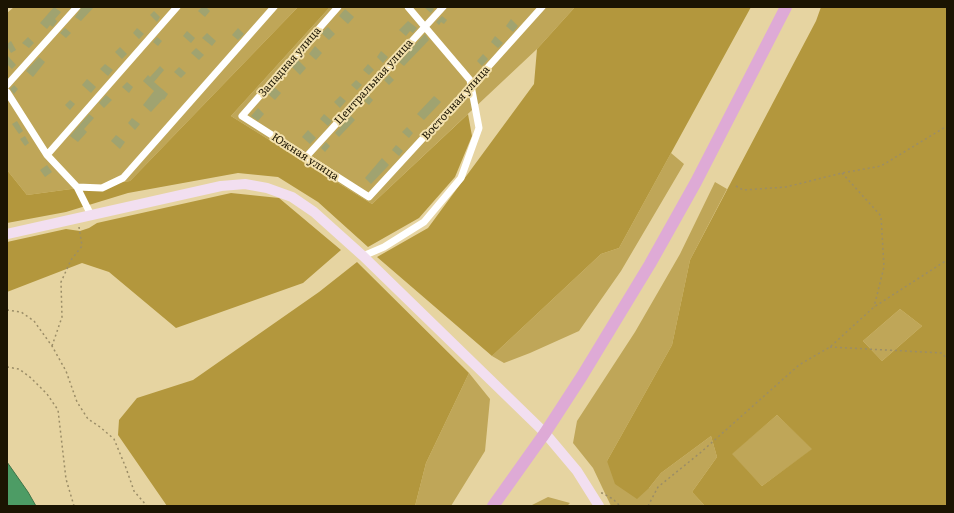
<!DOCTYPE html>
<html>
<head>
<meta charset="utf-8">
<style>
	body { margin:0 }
	#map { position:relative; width:954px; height:513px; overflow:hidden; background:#e6d4a1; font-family:Literata,serif }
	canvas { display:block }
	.frame { position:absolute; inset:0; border:8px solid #1b1402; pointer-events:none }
</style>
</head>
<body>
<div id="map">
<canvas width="954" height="513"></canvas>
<div class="frame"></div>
</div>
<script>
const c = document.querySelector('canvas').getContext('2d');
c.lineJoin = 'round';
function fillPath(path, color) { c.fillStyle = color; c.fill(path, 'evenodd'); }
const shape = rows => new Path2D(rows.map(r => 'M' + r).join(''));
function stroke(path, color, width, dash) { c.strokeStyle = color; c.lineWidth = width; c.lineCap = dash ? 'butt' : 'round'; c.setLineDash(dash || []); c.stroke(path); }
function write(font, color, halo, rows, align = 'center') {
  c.font = font + ' Literata,serif'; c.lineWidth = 4; c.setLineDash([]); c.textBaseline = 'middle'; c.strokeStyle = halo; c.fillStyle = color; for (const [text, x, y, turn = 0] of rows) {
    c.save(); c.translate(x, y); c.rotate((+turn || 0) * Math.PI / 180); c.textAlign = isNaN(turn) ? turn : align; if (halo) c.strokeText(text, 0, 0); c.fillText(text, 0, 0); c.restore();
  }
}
const green = shape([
	[14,7,298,7,130,181,27,195,7,170,7,13],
	[330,7,575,7,537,49,372,204,231,116],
	[671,153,684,164,621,271,579,331,530,353,504,363,492,356,601,254,619,248],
	[715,182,727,189,690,260,672,345,607,461,649,488,661,473,711,436,717,457,692,492,705,506,611,506,593,468,573,443,577,421,635,332,680,254],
	[900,309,922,326,882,361,863,341],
	[469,373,490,399,485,451,451,506,415,506,426,463],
	[777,415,813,449,762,486,731,454],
	[548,497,570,503,567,506,530,506]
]);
const forest = shape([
	[298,7,330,7,231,116,372,204,468,114,472,136,455,177,419,218,368,247,318,202,278,177,238,173,128,193,66,212,7,223,7,170,27,195,130,181],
	[575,7,751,7,619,248,601,254,492,356,377,257,428,228,534,84,537,49],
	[821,7,947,7,947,506,705,506,692,492,717,457,711,436,661,473,649,488,637,499,615,484,607,461,672,345,690,260,816,21],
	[900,309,922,326,882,361,863,341],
	[777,415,812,449,762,486,732,454],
	[231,193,279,198,341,250,303,283,176,328,109,272,82,263,7,292,7,242,66,229,80,231,89,228,97,223],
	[357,262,469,373,426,463,415,506,167,506,118,435,119,420,137,398,193,380,319,292]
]);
const water = shape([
	[7,462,28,492,36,506,7,506,7,462]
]);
const building = shape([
	[54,7,61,12,55,19,57,21,53,27,50,25,47,29,40,23],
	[82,7,94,7,81,21,75,17],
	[202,7,206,7,210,11,205,17,198,11],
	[424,7,432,7,434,9,431,13],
	[345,9,354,17,348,24,339,16],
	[154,11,160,17,157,22,150,15],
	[442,16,447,20,444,24,441,22,439,25,436,22],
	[511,19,518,26,513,32,506,26],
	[408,21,417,28,413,33,410,31,406,36,399,30],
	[328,27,335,34,329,40,321,33],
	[65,28,71,33,66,38,60,33],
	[137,28,144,34,139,39,133,33],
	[238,28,244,34,238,40,232,35],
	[187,31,195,38,191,43,183,36],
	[207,33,216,41,212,46,202,38],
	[425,34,429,40,404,66,399,62],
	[495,36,503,43,498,48,491,42],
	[28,37,34,43,29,48,22,43],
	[157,37,162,41,158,46,153,42],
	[11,41,16,50,11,53,7,46,7,44],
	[315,46,322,53,316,60,309,54],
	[120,47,127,54,122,59,115,52],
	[196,48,204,55,199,60,191,53],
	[381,51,388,57,383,63,377,57],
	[483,54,488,59,482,66,477,61],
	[7,55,16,65,12,69,7,64],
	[39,57,45,62,33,77,26,71],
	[298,60,306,68,300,75,292,67],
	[105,64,113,70,108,76,100,69],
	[368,64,374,70,369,75,363,70],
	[160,66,164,70,154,82,168,94,164,100,163,99,151,112,143,105,154,91,143,81,148,75,150,77],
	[179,67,186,73,181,78,174,72],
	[389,75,394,80,389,85,384,80],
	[87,79,96,87,91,93,82,85],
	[356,80,362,85,357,90,351,85],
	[127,82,133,87,129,93,122,87],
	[14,85,18,89,14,94,10,89],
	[274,87,281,93,275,100,268,94],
	[106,95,112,100,104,108,99,103],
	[340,96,346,101,340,108,334,102],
	[369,96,373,100,369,105,364,101],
	[434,96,441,102,424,120,417,114],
	[70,100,75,104,70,110,65,105],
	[258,108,264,114,258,121,251,116],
	[89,114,94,118,84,129,87,132,78,142,70,136],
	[324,114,332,121,328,126,320,119],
	[351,116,355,120,339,137,335,133],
	[132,118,140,124,135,130,128,123],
	[17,121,23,131,19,134,12,124],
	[407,127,413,133,409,138,402,132],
	[308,130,316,138,310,144,302,137],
	[116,135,125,142,120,149,111,141],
	[25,136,29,143,25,146,20,139],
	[326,142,330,146,325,152,321,148],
	[396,145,403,151,399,156,392,150],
	[382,158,389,165,371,184,365,178],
	[47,165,52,172,45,177,40,170]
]);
const path = shape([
	[842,173,881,216,884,267,874,307],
	[736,186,743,190,786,187,842,173,881,166,947,126],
	[7,310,21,312,34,321,52,346,66,371,77,402,88,419,100,427,114,439,126,468,134,491,147,506],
	[52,346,62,317,61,282,71,260,82,246,79,227],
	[830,347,942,353,947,359],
	[7,367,19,369,31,378,47,394,58,410,66,479,74,506],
	[601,493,602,493,613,499,620,506],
	[648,506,658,487,700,453,799,365,830,347,874,307,947,260]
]);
const minor = shape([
	[338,7,242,116,369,197,471,86,542,7],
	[7,85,77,7],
	[7,92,47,155,77,187,102,188,123,178,274,7],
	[47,155,177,7],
	[306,157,443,7],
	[77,187,91,215],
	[363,256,384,247,424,222,461,178,479,128,470,80,408,7]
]);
const secondary = shape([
	[7,234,221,186,245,184,267,188,292,197,314,212,363,256,545,433,577,471,599,506]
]);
const trunk = shape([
	[493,506,545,433,582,376,650,264,696,182,786,7]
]);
const streetNames = [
	["Западная улица",290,62,-49],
	["Центральная улица",374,82,-48],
	["Восточная улица",456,103,-48],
	["Южная улица",305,157,33]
];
fillPath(green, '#bfa658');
fillPath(forest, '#b3973d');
fillPath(water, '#4d9c65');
stroke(water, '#3e7347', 1);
fillPath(building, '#a0a370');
stroke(path, '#9b8d67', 1.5, [2, 3]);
stroke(minor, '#fff', 7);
stroke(secondary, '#f2dff0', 10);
stroke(trunk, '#deaad6', 12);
write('11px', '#1b1402', '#f3e1ad', streetNames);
</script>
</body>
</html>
